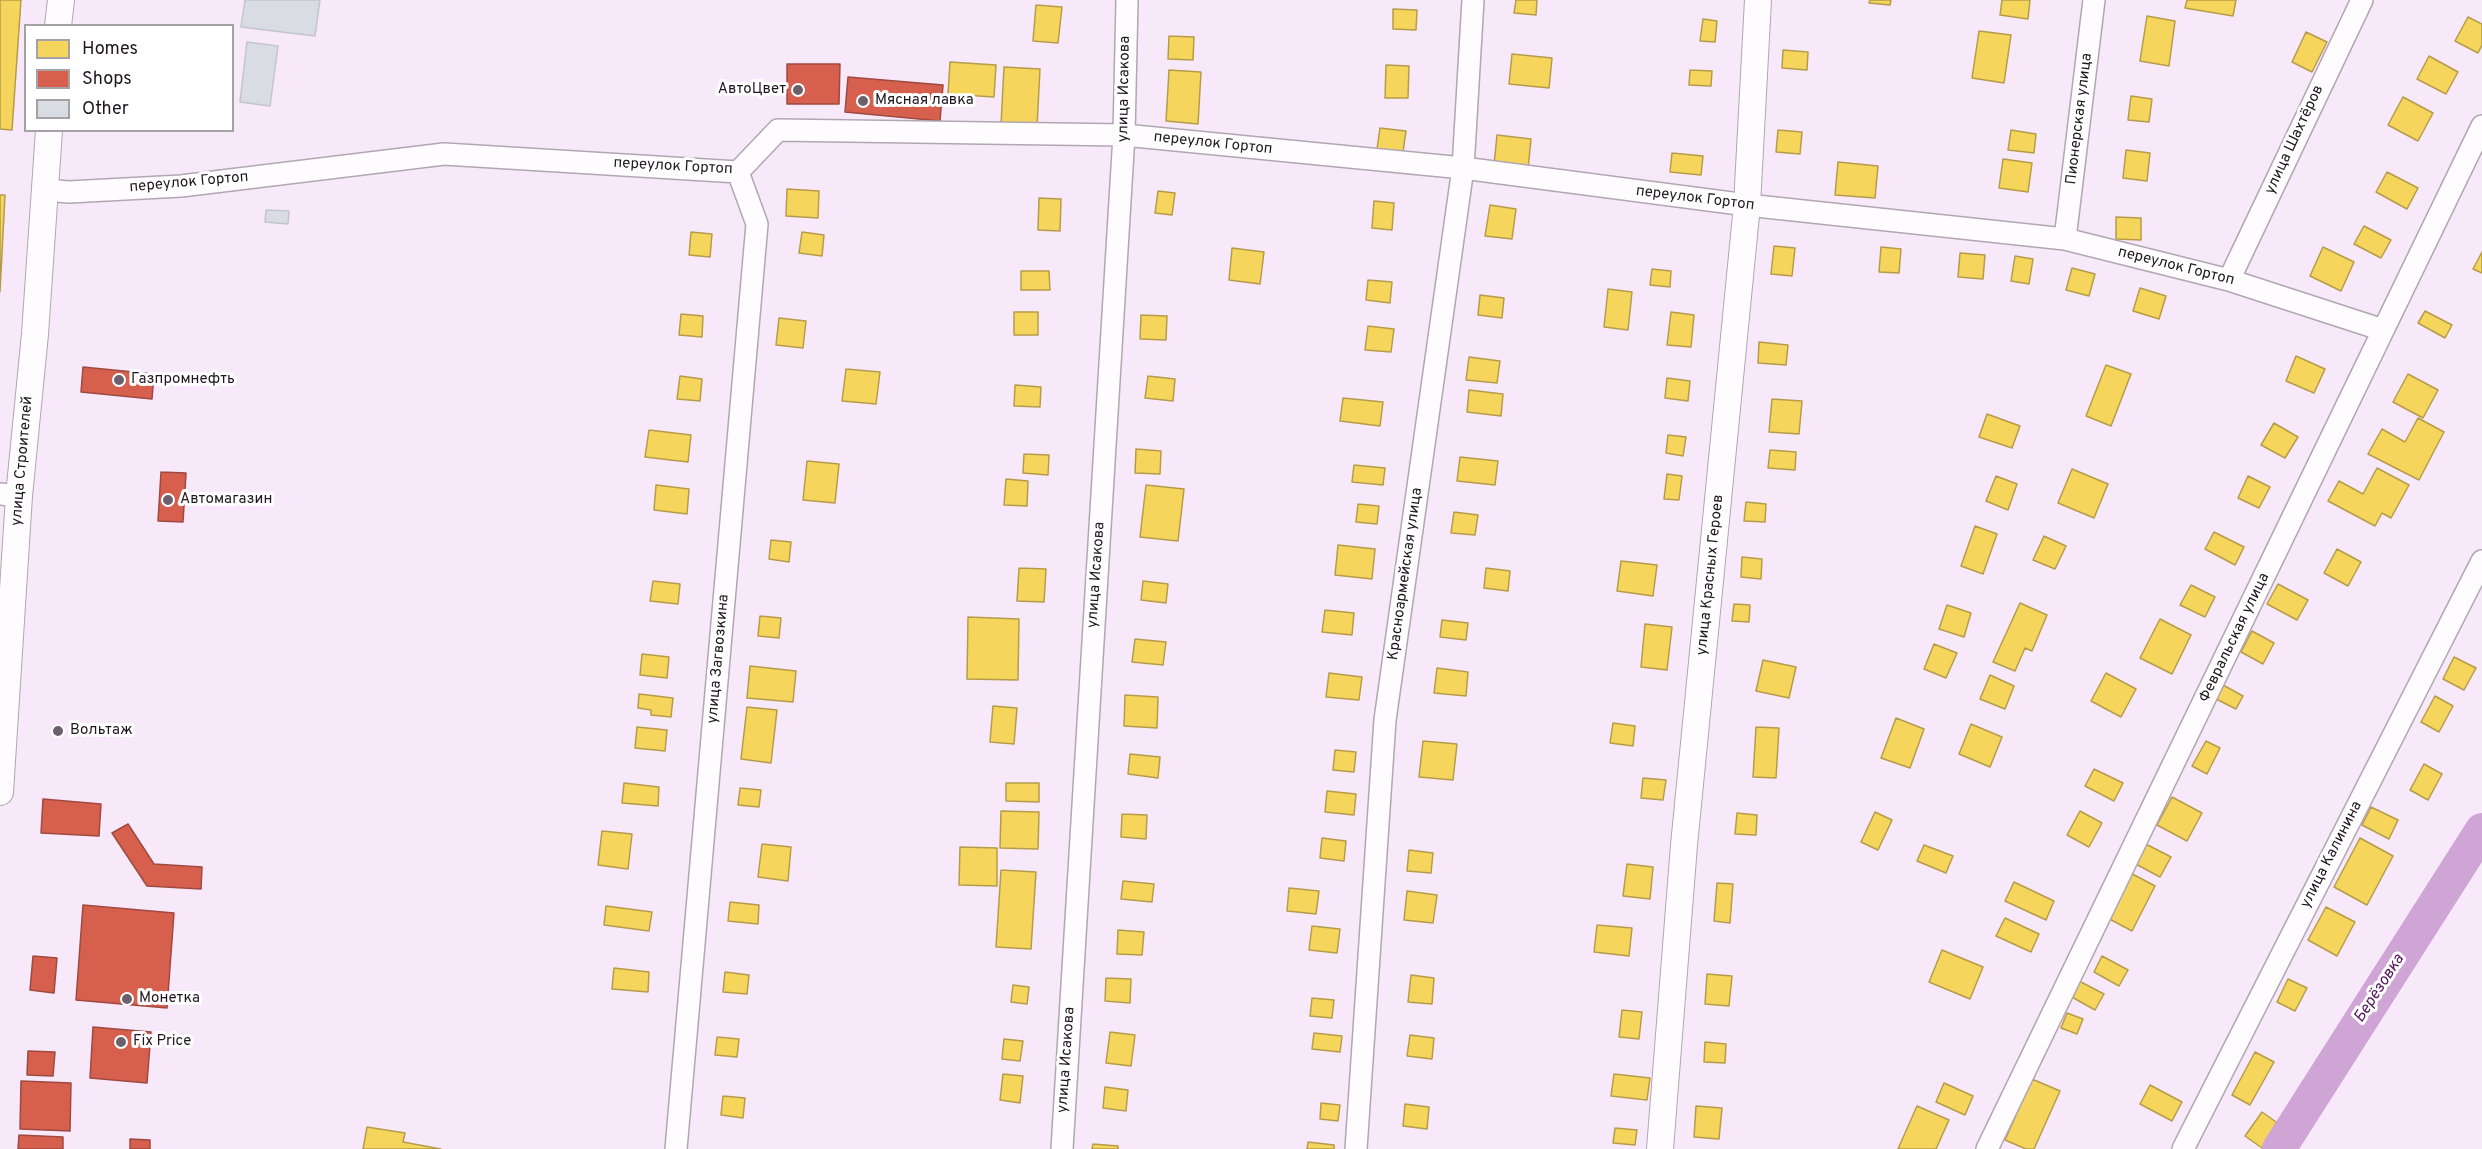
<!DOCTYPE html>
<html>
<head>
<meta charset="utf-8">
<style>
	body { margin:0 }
	#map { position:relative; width:2482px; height:1149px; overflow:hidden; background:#f7e9f9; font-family:Overpass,sans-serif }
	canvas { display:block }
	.legend { position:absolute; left:24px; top:24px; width:210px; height:108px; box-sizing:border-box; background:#fff; border:2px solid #a5a2a6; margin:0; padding:8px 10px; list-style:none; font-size:18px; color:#1f1620 }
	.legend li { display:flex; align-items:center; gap:12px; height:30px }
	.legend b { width:30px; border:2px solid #a5a2a6 }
</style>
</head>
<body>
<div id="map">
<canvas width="2482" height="1149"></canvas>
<ul class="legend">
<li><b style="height:16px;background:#f6d55c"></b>Homes</li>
<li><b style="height:16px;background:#d6604d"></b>Shops</li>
<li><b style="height:16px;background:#dadce3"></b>Other</li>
</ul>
</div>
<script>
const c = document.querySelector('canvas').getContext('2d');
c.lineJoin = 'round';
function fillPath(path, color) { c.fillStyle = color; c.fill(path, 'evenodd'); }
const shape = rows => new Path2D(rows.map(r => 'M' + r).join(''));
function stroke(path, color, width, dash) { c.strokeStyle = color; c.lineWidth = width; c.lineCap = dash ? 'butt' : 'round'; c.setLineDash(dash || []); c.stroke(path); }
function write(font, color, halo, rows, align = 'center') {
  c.font = font + ' Overpass,sans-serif'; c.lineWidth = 6; c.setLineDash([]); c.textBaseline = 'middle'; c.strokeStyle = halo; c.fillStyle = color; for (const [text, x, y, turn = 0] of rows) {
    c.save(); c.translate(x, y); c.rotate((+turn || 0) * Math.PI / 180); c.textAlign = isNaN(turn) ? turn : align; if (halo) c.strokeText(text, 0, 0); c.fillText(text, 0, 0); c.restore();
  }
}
const homes = shape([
	[0,0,21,0,12,130,0,129,0,0],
	[1516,0,1537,0,1536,15,1514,13,1516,0],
	[1870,0,1891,0,1890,5,1869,3,1870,0],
	[2002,0,2030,0,2028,19,2000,15,2002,0],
	[2187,0,2236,0,2233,16,2185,8,2187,0],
	[1036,5,1062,7,1058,43,1033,41,1036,5],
	[1393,9,1417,10,1416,30,1393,29,1393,9],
	[2147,16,2175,21,2169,66,2140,61,2147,16],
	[2468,17,2482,24,2482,45,2478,53,2455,41,2468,17],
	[1703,19,1717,21,1715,42,1700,41,1703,19],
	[1979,31,2011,35,2004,83,1972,78,1979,31],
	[2306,32,2327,42,2312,72,2292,62,2306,32],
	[1169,36,1194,37,1193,60,1168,59,1169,36],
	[1783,50,1808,52,1807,70,1782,68,1783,50],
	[1512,54,1552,58,1549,88,1509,84,1512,54],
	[2429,56,2458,72,2446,94,2417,79,2429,56],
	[950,62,996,65,994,97,948,94,950,62],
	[1386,65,1409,66,1408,98,1385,98,1386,65],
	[1004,67,1040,69,1037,127,1001,125,1004,67],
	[1169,70,1201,72,1198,124,1166,121,1169,70],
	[1690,70,1712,71,1711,86,1689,85,1690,70],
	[2131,96,2152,99,2149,122,2128,120,2131,96],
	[2403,97,2433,113,2418,141,2388,125,2403,97],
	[1380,128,1406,131,1403,152,1377,149,1380,128],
	[1778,130,1802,132,1800,154,1776,152,1778,130],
	[2011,130,2036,134,2034,153,2008,150,2011,130],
	[1497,135,1531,139,1528,169,1494,165,1497,135],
	[2126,150,2150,153,2147,181,2123,178,2126,150],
	[1672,153,1703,156,1701,175,1670,172,1672,153],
	[2003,159,2032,163,2028,192,1999,188,2003,159],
	[1838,162,1878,166,1875,198,1835,195,1838,162],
	[2387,172,2418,188,2407,209,2376,192,2387,172],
	[787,189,819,191,818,218,786,216,787,189],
	[1158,191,1175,193,1172,215,1155,213,1158,191],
	[0,195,5,195,0,292,0,195],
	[1039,198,1061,199,1060,231,1038,230,1039,198],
	[1374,201,1394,203,1392,230,1372,228,1374,201],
	[1490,205,1516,209,1512,239,1485,236,1490,205],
	[2116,217,2141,218,2141,240,2116,239,2116,217],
	[2364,226,2391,240,2381,258,2354,244,2364,226],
	[691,232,712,234,710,257,689,255,691,232],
	[802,232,824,235,822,256,799,253,802,232],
	[1774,246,1795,248,1792,276,1771,274,1774,246],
	[1881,247,1901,249,1899,273,1879,272,1881,247],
	[2323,247,2354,262,2341,291,2310,276,2323,247],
	[1232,248,1264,252,1260,284,1229,280,1232,248],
	[2482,252,2482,273,2473,269,2482,252],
	[1960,253,1985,255,1983,279,1958,277,1960,253],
	[2015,256,2033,259,2029,284,2011,281,2015,256],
	[2072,268,2095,274,2089,296,2066,290,2072,268],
	[1652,269,1671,271,1670,287,1650,285,1652,269],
	[1021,271,1049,271,1050,290,1021,290,1021,271],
	[1368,280,1392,282,1390,303,1366,300,1368,280],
	[2140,288,2166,296,2159,319,2133,311,2140,288],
	[1608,289,1632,292,1628,330,1604,327,1608,289],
	[1480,295,1504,298,1502,318,1478,315,1480,295],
	[2425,311,2452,325,2445,338,2418,323,2425,311],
	[1014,312,1038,312,1038,335,1014,335,1014,312],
	[1671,312,1694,315,1691,347,1667,345,1671,312],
	[681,314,703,316,702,337,679,335,681,314],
	[1141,315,1167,316,1166,340,1140,339,1141,315],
	[779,318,806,321,803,348,776,345,779,318],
	[1368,326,1394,329,1391,352,1365,350,1368,326],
	[1759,342,1788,345,1786,365,1758,363,1759,342],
	[2296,356,2325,369,2314,393,2286,381,2296,356],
	[1469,357,1500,361,1497,383,1466,380,1469,357],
	[2106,365,2131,374,2111,426,2086,416,2106,365],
	[846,369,880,372,876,404,842,401,846,369],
	[2408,374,2438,390,2423,418,2393,402,2408,374],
	[680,376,702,379,700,401,677,399,680,376],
	[1148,376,1175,379,1173,401,1145,398,1148,376],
	[1667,378,1690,381,1688,401,1665,398,1667,378],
	[1015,385,1041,387,1040,407,1014,406,1015,385],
	[1469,390,1503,394,1501,416,1467,412,1469,390],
	[1343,398,1383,402,1380,426,1340,421,1343,398],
	[1772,399,1802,401,1799,434,1769,432,1772,399],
	[1987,414,2020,426,2012,448,1979,437,1987,414],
	[2418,418,2444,432,2419,480,2368,454,2382,429,2405,442,2418,418],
	[2274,423,2298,437,2285,458,2261,445,2274,423],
	[649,430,691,435,688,462,645,457,649,430],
	[1668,435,1686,437,1683,456,1666,453,1668,435],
	[1136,449,1161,451,1160,474,1135,473,1136,449],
	[1770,450,1796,452,1795,470,1768,468,1770,450],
	[1024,454,1049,455,1048,475,1023,473,1024,454],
	[1460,457,1498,461,1495,485,1457,481,1460,457],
	[807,461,839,464,835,503,803,500,807,461],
	[1354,465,1385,468,1383,485,1352,482,1354,465],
	[2377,468,2409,485,2391,518,2382,513,2375,526,2328,501,2339,481,2363,494,2377,468],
	[2072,469,2108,484,2094,518,2058,503,2072,469],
	[1667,474,1682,476,1679,500,1664,499,1667,474],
	[1996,476,2017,484,2008,510,1986,501,1996,476],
	[2248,476,2270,487,2259,508,2238,498,2248,476],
	[1006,479,1028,481,1027,506,1004,505,1006,479],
	[656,485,689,489,687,514,654,510,656,485],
	[1146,485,1184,489,1178,541,1140,537,1146,485],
	[1746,502,1766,504,1765,522,1744,521,1746,502],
	[1358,504,1379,506,1377,524,1356,522,1358,504],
	[1454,512,1478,515,1475,535,1451,533,1454,512],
	[1975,526,1997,534,1983,574,1961,566,1975,526],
	[2214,532,2244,547,2235,565,2205,549,2214,532],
	[2044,536,2066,546,2055,569,2033,560,2044,536],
	[771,540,791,542,789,562,769,559,771,540],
	[1338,545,1375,549,1372,579,1335,575,1338,545],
	[2337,549,2361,562,2348,586,2324,573,2337,549],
	[1742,557,1762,559,1761,579,1741,577,1742,557],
	[1621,561,1657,565,1653,596,1617,591,1621,561],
	[1019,568,1046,569,1044,602,1017,601,1019,568],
	[1486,568,1510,571,1508,591,1484,588,1486,568],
	[653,581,680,584,678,604,650,601,653,581],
	[1143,581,1168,584,1166,603,1141,600,1143,581],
	[2278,584,2308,600,2297,620,2267,604,2278,584],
	[2191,585,2215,597,2205,617,2180,605,2191,585],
	[2020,603,2047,615,2032,651,2025,648,2015,671,1993,662,2020,603],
	[1734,604,1750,605,1749,622,1732,621,1734,604],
	[1947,605,1971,613,1964,637,1939,629,1947,605],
	[1325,610,1354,613,1352,635,1322,632,1325,610],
	[760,616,781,618,779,638,758,636,760,616],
	[968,617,1019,619,1018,680,967,679,968,617],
	[2160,619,2191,635,2172,674,2140,658,2160,619],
	[1442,620,1468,623,1466,640,1440,637,1442,620],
	[1645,624,1672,627,1667,670,1641,667,1645,624],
	[2252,631,2274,643,2263,664,2241,652,2252,631],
	[1135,639,1166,642,1163,665,1132,662,1135,639],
	[1934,644,1957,653,1946,678,1924,669,1934,644],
	[642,654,669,657,667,678,640,675,642,654],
	[2454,657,2476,668,2464,690,2443,679,2454,657],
	[1763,660,1796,667,1789,698,1756,691,1763,660],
	[750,666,796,671,793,702,747,698,750,666],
	[1437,668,1468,672,1466,696,1434,693,1437,668],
	[1329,673,1362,677,1359,700,1326,697,1329,673],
	[2106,673,2136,689,2121,717,2091,701,2106,673],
	[1990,675,2014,686,2005,709,1980,699,1990,675],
	[2223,685,2243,696,2236,709,2216,699,2223,685],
	[639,694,673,698,671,717,651,715,651,710,638,708,639,694],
	[1125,695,1158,697,1157,728,1124,726,1125,695],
	[2435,696,2453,706,2439,732,2421,722,2435,696],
	[993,706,1017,708,1014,744,990,742,993,706],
	[747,707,777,710,771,763,741,759,747,707],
	[1896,718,1924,729,1910,768,1881,758,1896,718],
	[1613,723,1635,726,1633,746,1610,743,1613,723],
	[1971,724,2002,737,1990,767,1959,754,1971,724],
	[637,727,667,730,665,751,635,748,637,727],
	[1756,727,1779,728,1776,778,1753,777,1756,727],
	[1423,741,1457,744,1453,780,1419,777,1423,741],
	[2206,741,2220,748,2207,774,2192,766,2206,741],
	[1335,750,1356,752,1354,772,1333,770,1335,750],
	[1130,754,1160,757,1158,778,1128,774,1130,754],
	[2424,764,2442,774,2428,800,2410,790,2424,764],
	[2094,769,2123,783,2114,801,2085,786,2094,769],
	[1643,778,1666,780,1663,800,1641,798,1643,778],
	[624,783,659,787,658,806,622,803,624,783],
	[1006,783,1039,783,1039,802,1006,801,1006,783],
	[740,788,761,790,759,807,738,805,740,788],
	[1327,791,1356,794,1354,815,1325,812,1327,791],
	[2172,797,2202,813,2187,841,2157,825,2172,797],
	[2371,807,2398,820,2389,839,2362,825,2371,807],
	[1001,811,1039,812,1038,849,1000,848,1001,811],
	[2080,811,2102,823,2089,847,2067,835,2080,811],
	[1875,812,1892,820,1878,850,1861,842,1875,812],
	[1737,813,1757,815,1756,835,1735,834,1737,813],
	[1122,814,1147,815,1146,839,1121,837,1122,814],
	[602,831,632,834,628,869,598,865,602,831],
	[1322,838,1346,841,1344,861,1320,858,1322,838],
	[2360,838,2393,856,2367,905,2334,887,2360,838],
	[2142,842,2171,857,2160,877,2132,862,2142,842],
	[762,844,791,847,788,881,758,877,762,844],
	[1924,845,1953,856,1946,873,1917,861,1924,845],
	[960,847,997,848,997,886,959,885,960,847],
	[1409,850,1433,853,1431,873,1407,871,1409,850],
	[1627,864,1653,867,1650,899,1623,896,1627,864],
	[1001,870,1036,872,1031,949,996,947,1001,870],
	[2125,870,2155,886,2132,931,2102,915,2125,870],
	[1123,881,1154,884,1152,902,1121,899,1123,881],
	[2014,882,2054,901,2046,920,2005,901,2014,882],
	[1717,883,1733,884,1730,923,1714,921,1717,883],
	[1289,888,1319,891,1316,914,1287,911,1289,888],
	[1407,891,1437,895,1433,923,1404,920,1407,891],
	[730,902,759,905,758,924,728,921,730,902],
	[606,906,652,912,649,931,604,925,606,906],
	[2326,907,2355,922,2337,956,2308,940,2326,907],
	[2005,918,2039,934,2031,952,1996,936,2005,918],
	[1597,925,1632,928,1629,956,1594,952,1597,925],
	[1312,926,1340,929,1337,953,1309,950,1312,926],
	[1118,930,1144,932,1142,955,1117,954,1118,930],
	[1942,950,1983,967,1970,999,1929,982,1942,950],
	[2102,956,2128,970,2119,986,2094,972,2102,956],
	[614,968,649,972,648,992,612,989,614,968],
	[725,972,749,975,747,994,723,992,725,972],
	[1707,974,1732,976,1729,1006,1705,1004,1707,974],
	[1411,975,1434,978,1432,1004,1408,1002,1411,975],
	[1106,978,1131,979,1130,1003,1105,1001,1106,978],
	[2288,979,2307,988,2295,1011,2277,1002,2288,979],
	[2079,981,2104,994,2095,1010,2070,996,2079,981],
	[1013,985,1029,987,1027,1004,1011,1002,1013,985],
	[1312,998,1334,1000,1332,1018,1310,1016,1312,998],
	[1622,1010,1642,1012,1639,1039,1619,1037,1622,1010],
	[2067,1013,2083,1019,2077,1034,2061,1028,2067,1013],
	[1110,1032,1135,1035,1131,1066,1106,1063,1110,1032],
	[1314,1033,1342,1036,1340,1052,1312,1049,1314,1033],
	[1410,1035,1434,1038,1432,1059,1407,1056,1410,1035],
	[717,1037,739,1039,737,1057,715,1055,717,1037],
	[1004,1039,1023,1041,1020,1061,1002,1059,1004,1039],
	[1705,1042,1726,1044,1725,1063,1704,1062,1705,1042],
	[2255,1052,2274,1062,2250,1105,2232,1095,2255,1052],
	[1003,1074,1023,1076,1020,1103,1000,1100,1003,1074],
	[1614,1074,1650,1078,1647,1100,1611,1096,1614,1074],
	[2032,1079,2060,1091,2034,1149,2026,1149,2005,1140,2032,1079],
	[1944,1083,1973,1096,1965,1115,1936,1102,1944,1083],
	[2150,1085,2182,1102,2172,1121,2140,1104,2150,1085],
	[1105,1087,1128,1090,1126,1111,1103,1108,1105,1087],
	[723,1096,745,1098,743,1118,721,1115,723,1096],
	[1321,1103,1340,1105,1338,1121,1320,1119,1321,1103],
	[1405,1104,1429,1107,1427,1129,1403,1126,1405,1104],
	[1696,1106,1722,1108,1719,1139,1694,1137,1696,1106],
	[1917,1106,1949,1120,1936,1149,1898,1149,1917,1106],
	[2262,1112,2279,1124,2262,1148,2245,1136,2262,1112],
	[367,1127,405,1133,403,1142,441,1149,363,1149,367,1127],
	[1615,1128,1637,1130,1635,1145,1613,1143,1615,1128],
	[1308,1142,1334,1145,1334,1149,1307,1149,1308,1142],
	[1093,1144,1118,1146,1118,1149,1092,1149,1093,1144]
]);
const shops = shape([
	[787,64,840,64,839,104,787,104,787,64],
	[848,77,943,85,940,121,845,112,848,77],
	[83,367,154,374,152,399,81,392,83,367],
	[161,472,186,473,183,522,158,521,161,472],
	[43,799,101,804,99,836,41,833,43,799],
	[128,824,154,864,202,867,201,889,147,886,112,833,128,824],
	[83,905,174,913,167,1008,76,1000,83,905],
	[33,956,57,958,54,993,30,990,33,956],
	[93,1027,151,1032,147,1083,90,1078,93,1027],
	[28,1051,55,1052,53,1076,27,1075,28,1051],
	[21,1081,71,1083,70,1131,20,1129,21,1081],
	[19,1135,63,1137,63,1149,18,1149,19,1135],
	[130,1139,150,1140,150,1149,130,1149,130,1139]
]);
const river = shape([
	[2279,1149,2482,830]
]);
const building = shape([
	[245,0,320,0,315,36,241,27,245,0],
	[247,42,278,46,270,106,240,102,247,42],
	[266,210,289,211,288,224,265,222,266,210]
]);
const minor = shape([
	[44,190,69,192,181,186,444,154,738,172,778,130,1124,135,1463,168,1747,205,2065,239,2229,280,2383,330],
	[2065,239,2094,0],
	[2229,280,2362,0],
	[0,494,19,496],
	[676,1149,757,224,738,172],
	[1062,1149,1124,135,1127,0],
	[1356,1149,1385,720,1463,168,1473,0],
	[1987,1149,2482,126],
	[2183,1149,2482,561]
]);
const major = shape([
	[58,26,61,0],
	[0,792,19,496,35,334,49,130],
	[1660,1149,1684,845,1747,205,1758,0]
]);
const markers = [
	[798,90,6,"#6b606c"],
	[863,101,6,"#6b606c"],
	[119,380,6,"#6b606c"],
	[168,500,6,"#6b606c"],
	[58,731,6,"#6b606c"],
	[127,999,6,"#6b606c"],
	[121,1042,6,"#6b606c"]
];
const streetNames = [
	["улица Исакова",1125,89,-89],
	["Пионерская улица",2080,119,-83],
	["улица Шахтёров",2295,140,-65],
	["переулок Гортоп",1213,144,6],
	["переулок Гортоп",673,167,3],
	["переулок Гортоп",189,183,-5],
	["переулок Гортоп",1695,199,7],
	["переулок Гортоп",2176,267,14],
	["улица Строителей",23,461,-85],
	["Красноармейская улица",1406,574,-82],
	["улица Исакова",1097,575,-86],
	["улица Красных Героев",1711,575,-84],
	["Февральская улица",2235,638,-64],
	["улица Загвозкина",719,659,-85],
	["улица Калинина",2332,855,-63],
	["улица Исакова",1067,1060,-86]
];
const poiNames = [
	["АвтоЦвет",786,90,"right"],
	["Мясная лавка",875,101],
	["Газпромнефть",131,380],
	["Автомагазин",180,500],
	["Вольтаж",70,731],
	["Монетка",139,999],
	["Fix Price",133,1042]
];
const waterNames = [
	["Берёзовка",2380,989,-57]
];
fillPath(homes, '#f6d55c');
stroke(homes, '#b69c4a', 1.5);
fillPath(shops, '#d6604d');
stroke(shops, '#9f4a40', 1.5);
stroke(river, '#cfa5d5', 34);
fillPath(building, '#dadce3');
stroke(building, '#c3c5cc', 1.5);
stroke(minor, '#b1a6b2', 24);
stroke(major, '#b1a6b2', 28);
stroke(minor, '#fefcfe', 21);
stroke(major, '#fefcfe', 26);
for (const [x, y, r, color] of markers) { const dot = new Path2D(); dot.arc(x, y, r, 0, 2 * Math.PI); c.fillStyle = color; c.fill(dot); stroke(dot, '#fff', 2); }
write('15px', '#1f1620', '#fff', streetNames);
write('15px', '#1f1620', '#fff', poiNames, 'left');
write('italic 16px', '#54115c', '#fff', waterNames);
</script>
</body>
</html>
